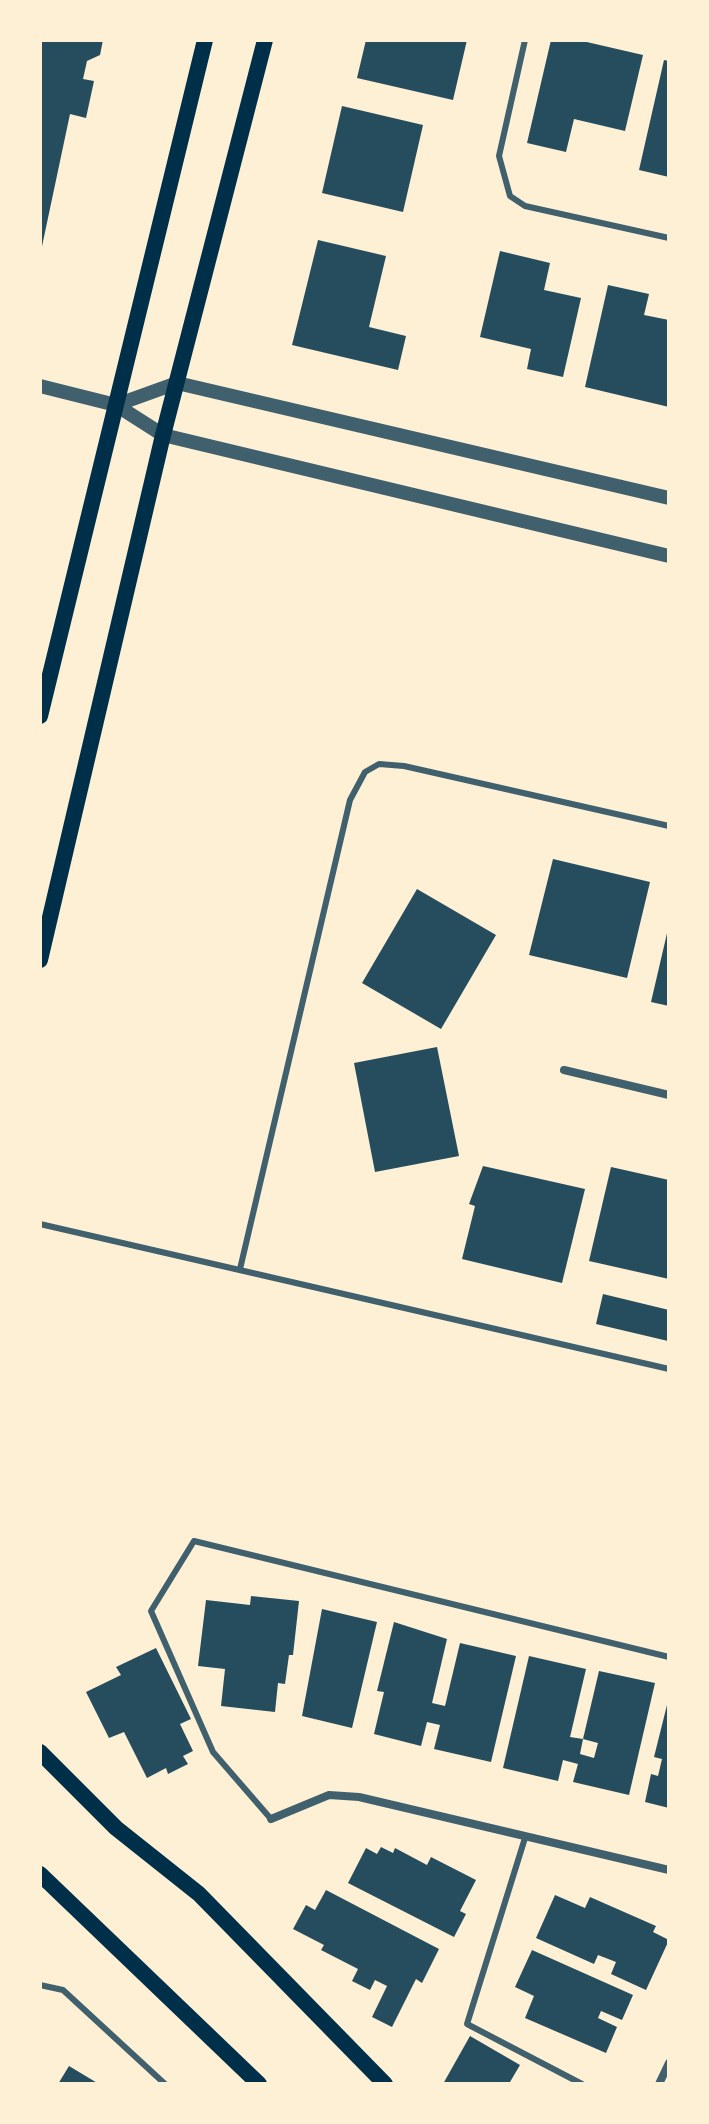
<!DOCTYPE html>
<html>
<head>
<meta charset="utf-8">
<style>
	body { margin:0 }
	#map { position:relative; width:709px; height:2124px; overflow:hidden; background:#fdf0d5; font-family:"Source Sans 3",sans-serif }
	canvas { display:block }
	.frame { position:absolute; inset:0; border:42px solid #fdf0d5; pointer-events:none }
</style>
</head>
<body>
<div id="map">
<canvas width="709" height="2124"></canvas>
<div class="frame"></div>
</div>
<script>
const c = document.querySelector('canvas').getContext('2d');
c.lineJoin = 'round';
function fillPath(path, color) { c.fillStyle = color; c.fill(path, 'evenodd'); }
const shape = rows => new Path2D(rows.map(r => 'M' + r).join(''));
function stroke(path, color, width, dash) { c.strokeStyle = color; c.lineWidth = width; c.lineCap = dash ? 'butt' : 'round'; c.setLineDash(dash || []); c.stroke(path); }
const building = shape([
	[40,40,103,40,100,55,87,61,83,79,94,81,86,118,70,114,41,251],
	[366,40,467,40,453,100,357,78],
	[551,40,578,40,643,55,625,131,574,119,566,152,527,143],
	[664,60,669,61,669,177,639,170],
	[342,106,423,125,403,212,322,193],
	[318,240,386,256,369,327,406,336,398,370,292,345],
	[500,251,550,263,544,290,581,298,563,377,527,369,531,349,480,337],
	[608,285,649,294,644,315,669,320,669,407,585,387],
	[553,859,650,882,627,978,529,955],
	[417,889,496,935,441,1029,362,983],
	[668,929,669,929,669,1006,651,1002],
	[437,1047,459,1156,375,1172,354,1063],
	[483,1166,585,1189,562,1283,462,1259,475,1206,469,1204],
	[611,1167,669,1180,669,1279,589,1261],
	[603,1294,669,1310,668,1341,596,1324],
	[251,1596,299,1601,293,1655,289,1655,285,1684,278,1683,275,1712,221,1706,225,1669,198,1666,206,1600,250,1605],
	[322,1609,377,1622,352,1728,302,1716],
	[394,1622,447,1639,432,1703,445,1706,460,1643,516,1656,491,1762,434,1749,440,1725,427,1722,421,1746,374,1734,384,1692,377,1691],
	[156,1648,191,1719,180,1724,193,1751,183,1756,188,1764,168,1774,166,1768,147,1778,124,1732,109,1738,86,1692,121,1675,116,1667],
	[529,1656,586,1669,570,1737,583,1739,580,1754,594,1758,598,1743,583,1739,599,1671,655,1683,629,1795,573,1782,578,1764,563,1760,558,1781,503,1768],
	[669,1697,669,1808,645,1802,651,1774,658,1776,662,1759,654,1757],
	[381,1847,393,1853,395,1848,427,1865,431,1857,476,1880,460,1911,466,1914,454,1937,348,1883,366,1848,377,1854],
	[326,1890,439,1949,422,1983,416,1979,392,2027,372,2017,387,1986,375,1980,370,1990,352,1981,358,1969,321,1950,324,1945,293,1929,306,1905,315,1910],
	[555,1895,585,1908,590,1897,656,1926,653,1932,669,1940,646,1990,611,1974,616,1962,598,1955,594,1964,536,1938],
	[532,1950,633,1995,622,2020,601,2011,598,2018,617,2027,606,2053,525,2018,534,1996,515,1987],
	[470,2036,520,2065,510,2082,513,2084,443,2084],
	[69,2066,99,2084,58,2084]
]);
const service = shape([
	[525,40,499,156,510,196,525,206,669,238],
	[40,1224,669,1369],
	[240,1269,350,800,365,772,379,764,404,766,669,826],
	[271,1819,213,1752,151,1611,194,1541,669,1657],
	[525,1838,467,2024,582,2084],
	[40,1985,63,1990,165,2084]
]);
const minor = shape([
	[564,1070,669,1095],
	[271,1819,329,1795,359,1797,669,1870],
	[659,2084,669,2063]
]);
const tertiary = shape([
	[40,386,116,405,163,435,669,556],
	[116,405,177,383,669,498]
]);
const secondary = shape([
	[40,716,205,40],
	[40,960,163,435,265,40],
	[40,1752,116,1828,199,1894,385,2084],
	[40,1874,259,2084]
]);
fillPath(building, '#264d5e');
stroke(service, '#3f606c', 6);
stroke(minor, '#3f606c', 8);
stroke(tertiary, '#3f606c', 14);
stroke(secondary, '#003049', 16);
</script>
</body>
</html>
